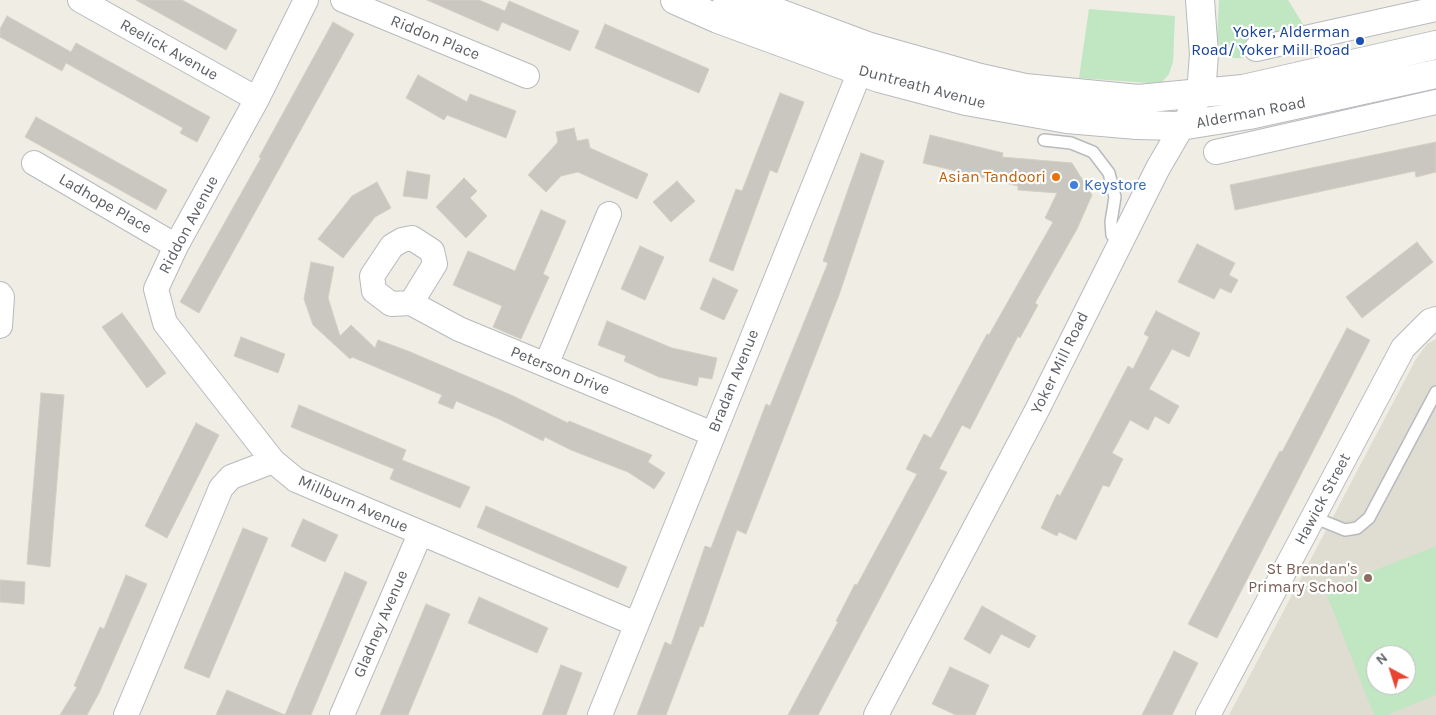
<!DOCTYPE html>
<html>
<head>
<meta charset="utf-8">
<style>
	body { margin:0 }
	#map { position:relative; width:1436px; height:715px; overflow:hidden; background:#efede4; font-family:Karla,sans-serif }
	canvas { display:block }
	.north { position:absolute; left:1366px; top:645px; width:50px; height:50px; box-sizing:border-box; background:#fff; border:1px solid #bebfc1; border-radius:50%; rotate:320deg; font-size:14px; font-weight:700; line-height:20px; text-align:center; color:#5c6065 }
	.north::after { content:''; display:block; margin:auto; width:18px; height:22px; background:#e9442f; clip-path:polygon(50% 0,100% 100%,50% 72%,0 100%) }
</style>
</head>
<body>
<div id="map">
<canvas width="1436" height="715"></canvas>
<div class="north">N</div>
</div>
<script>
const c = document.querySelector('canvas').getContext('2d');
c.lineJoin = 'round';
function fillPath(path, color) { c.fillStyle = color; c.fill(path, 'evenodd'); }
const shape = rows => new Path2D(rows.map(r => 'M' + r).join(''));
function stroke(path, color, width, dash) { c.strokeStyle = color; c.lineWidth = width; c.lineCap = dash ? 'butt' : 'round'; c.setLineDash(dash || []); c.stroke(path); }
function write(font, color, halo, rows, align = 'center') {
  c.font = font + ' Karla,sans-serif'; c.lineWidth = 4.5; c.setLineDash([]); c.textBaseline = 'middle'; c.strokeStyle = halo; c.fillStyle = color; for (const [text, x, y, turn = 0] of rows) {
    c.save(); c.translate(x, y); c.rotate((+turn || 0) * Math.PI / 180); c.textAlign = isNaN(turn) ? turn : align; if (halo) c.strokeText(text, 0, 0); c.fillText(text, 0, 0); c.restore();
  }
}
const education = shape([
	[1436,339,1436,715,1229,715,1416,359,1427,344],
	[1376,655,1406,655,1406,685,1376,685]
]);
const green = shape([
	[1219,0,1288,0,1306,29,1241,46,1243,58,1230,58,1221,51,1217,39],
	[1089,9,1175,16,1173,62,1169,74,1162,82,1149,83,1079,78],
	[1436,546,1436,695,1387,715,1374,715,1325,590],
	[1376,655,1406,655,1406,685,1376,685]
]);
const building = shape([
	[136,0,182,0,237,30,226,50,136,0],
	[427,0,479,0,505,11,509,1,579,31,570,51,502,22,498,31,427,0],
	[7,16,71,52,76,43,210,117,197,142,180,133,183,128,66,63,62,71,0,37,0,29,7,16],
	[333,22,354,34,199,313,180,302,261,158,259,157,333,22],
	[605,24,709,69,699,93,595,48,605,24],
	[418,75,467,102,470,94,516,111,506,138,447,115,444,120,406,98,418,75],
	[780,93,804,102,777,173,770,170,733,271,709,261,736,189,742,191,780,93],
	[36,117,167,190,156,210,25,137,36,117],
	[574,128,577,141,588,139,590,148,648,174,637,199,578,172,561,176,546,192,528,175,558,142,556,132,574,128],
	[930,135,1003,153,1002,157,1072,163,1092,195,1077,229,1035,303,1038,305,1020,338,1018,336,970,429,962,425,939,469,947,472,818,715,788,715,838,622,836,621,855,584,857,585,917,474,906,469,924,434,931,438,987,334,989,335,1053,222,1045,218,1057,193,1018,190,1018,186,923,163,930,135],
	[1436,142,1436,172,1416,177,1415,171,1235,210,1230,185,1436,142],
	[861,153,884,161,839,295,746,534,737,530,703,627,700,626,666,715,637,715,665,642,671,645,705,546,711,548,766,404,770,406,828,263,823,261,861,153],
	[407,171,430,175,427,199,403,196,407,171],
	[464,178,477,191,470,198,487,216,466,238,436,207,464,178],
	[677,181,695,201,671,222,653,202,677,181],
	[377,182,391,208,375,217,343,258,318,239,352,196,377,182],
	[541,210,566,221,543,274,549,277,521,339,493,327,502,306,453,285,468,251,515,271,541,210],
	[1417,242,1433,262,1362,318,1346,297,1417,242],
	[1197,244,1235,263,1229,275,1238,280,1231,293,1220,288,1214,299,1178,282,1197,244],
	[640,246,664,257,645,300,621,289,640,246],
	[311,262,334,267,328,298,340,336,351,325,375,348,378,340,408,351,511,395,568,423,569,421,652,455,648,462,665,473,654,489,628,472,571,450,545,437,543,441,499,419,456,401,453,409,438,403,442,395,352,357,350,359,313,325,304,299,311,262],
	[713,278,738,290,724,320,700,309,713,278],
	[1156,311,1200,333,1189,357,1172,349,1149,389,1179,406,1169,424,1155,416,1148,430,1130,420,1112,453,1123,459,1109,487,1103,485,1076,540,1059,532,1057,536,1041,528,1057,494,1060,496,1128,366,1133,369,1149,337,1144,334,1156,311],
	[122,313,166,373,147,388,102,327,122,313],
	[607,321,672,348,717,358,712,379,699,377,697,386,659,377,624,361,626,356,598,345,607,321],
	[1347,328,1370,340,1217,638,1188,624,1280,451,1282,452,1347,328],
	[241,337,285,354,278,373,234,356,241,337],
	[41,393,64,395,50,567,27,564,41,393],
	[299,405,406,450,402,460,470,487,460,508,390,479,394,469,291,427,299,405],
	[196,423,219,435,167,538,145,526,196,423],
	[486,506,627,567,618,588,477,527,486,506],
	[303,519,338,535,325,562,291,546,303,519],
	[243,528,268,538,209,678,184,668,243,528],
	[345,572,367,582,311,715,216,715,227,690,285,715,345,572],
	[126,575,147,584,99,693,87,715,60,715,77,687,74,686,100,627,104,629,126,575],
	[0,580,25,582,24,604,0,602,0,580],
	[479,597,548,628,537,653,468,623,479,597],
	[426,604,450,614,408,715,380,715,426,604],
	[982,606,1036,636,1029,648,1001,634,990,654,964,639,982,606],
	[1174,651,1198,663,1172,715,1142,715,1174,651],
	[561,665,582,673,566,715,542,715,561,665],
	[950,667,989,685,975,715,956,715,932,704,950,667]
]);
const service = shape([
	[1044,140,1071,143,1093,152,1109,173,1115,197,1111,222,1112,235,1120,242],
	[1313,517,1345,530,1357,528,1369,518,1436,392]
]);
const minor = shape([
	[80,0,257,99],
	[343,0,527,76],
	[718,19,727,0],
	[1256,49,1436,9],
	[1216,152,1436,102],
	[34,163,176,246],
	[0,294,2,297,0,326],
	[411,303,435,264,432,251,412,238,402,240,392,246,372,276,374,291,391,304,411,303,459,329,713,434],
	[546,365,609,214],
	[273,461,165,323,156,289,176,246,257,99,306,0],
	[126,715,221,488,231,477,273,461,296,480,636,624],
	[342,715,420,534],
	[600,715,867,54],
	[876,715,1037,410,1158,168,1201,94],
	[1208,715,1403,348,1430,321,1436,319]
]);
const tertiary = shape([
	[675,0,718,19,879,78,966,101,1067,119,1137,125,1180,126,1249,115,1436,74],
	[744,0,870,47,980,78,1025,88,1138,99,1243,89,1436,45],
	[1200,0,1204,54,1201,94]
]);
const markers = [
	[1360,41,5,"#1a4fb4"],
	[1056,177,5,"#e8710a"],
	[1074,185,5,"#3f7fe0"],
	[1368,578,5,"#8d6e63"]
];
const transitNames = [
	["Yoker, Alderman",1350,32],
	["Road/ Yoker Mill Road",1350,50]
];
const streetNames = [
	["Riddon Place",435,38,22],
	["Reelick Avenue",169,50,29],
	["Duntreath Avenue",922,87,15],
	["Alderman Road",1251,113,-11],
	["Ladhope Place",105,204,30],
	["Riddon Avenue",189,225,-62],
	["Yoker Mill Road",1060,363,-64],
	["Peterson Drive",560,371,22],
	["Bradan Avenue",734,381,-68],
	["Hawick Street",1323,499,-62],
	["Millburn Avenue",353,504,24],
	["Gladney Avenue",381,624,-67]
];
const foodNames = [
	["Asian Tandoori",1046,177]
];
const shopNames = [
	["Keystore",1084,185]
];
const educationNames = [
	["St Brendan's",1358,569],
	["Primary School",1358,587]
];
fillPath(education, '#dfdcd2');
fillPath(green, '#c0e6c2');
fillPath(building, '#cac7c1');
stroke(building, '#d3cfc2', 1);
stroke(service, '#b7babe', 14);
stroke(minor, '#b7babe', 26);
stroke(tertiary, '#b7babe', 30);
stroke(service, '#fff', 11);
stroke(minor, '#fff', 24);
stroke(tertiary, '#fff', 28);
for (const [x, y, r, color] of markers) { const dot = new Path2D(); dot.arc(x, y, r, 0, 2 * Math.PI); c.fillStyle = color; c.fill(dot); stroke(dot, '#fff', 2); }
write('16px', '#164399', '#fff', transitNames, 'right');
write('16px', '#5c6065', '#fff', streetNames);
write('16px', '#c56008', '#fff', foodNames, 'right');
write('16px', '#366cbe', '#fff', shopNames, 'left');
write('16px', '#785e54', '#fff', educationNames, 'right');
</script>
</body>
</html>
